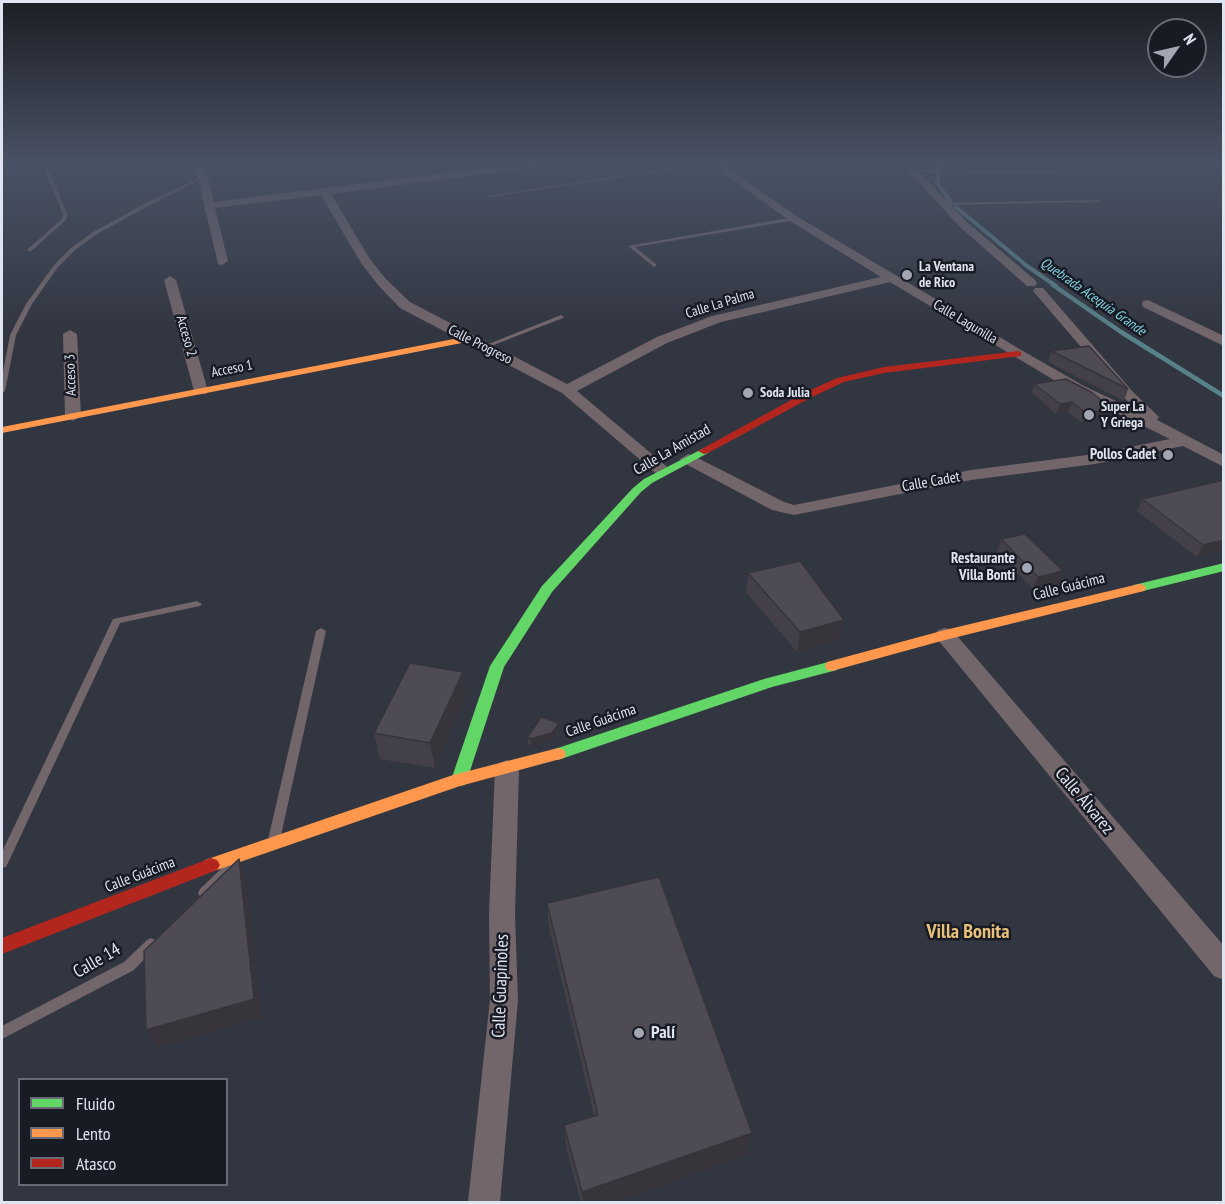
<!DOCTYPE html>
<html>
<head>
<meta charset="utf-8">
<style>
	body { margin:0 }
	#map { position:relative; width:1225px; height:1204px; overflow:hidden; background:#323641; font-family:"PT Sans Narrow",sans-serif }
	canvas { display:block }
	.frame { position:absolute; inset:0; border:3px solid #dfe4f1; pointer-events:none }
	.legend { position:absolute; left:18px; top:1078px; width:210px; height:108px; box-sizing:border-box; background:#181b24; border:2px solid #686b76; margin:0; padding:8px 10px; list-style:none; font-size:18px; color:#dfe4f1 }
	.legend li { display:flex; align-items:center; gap:12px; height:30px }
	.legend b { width:30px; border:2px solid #686b76 }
	.north { position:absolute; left:1147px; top:18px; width:60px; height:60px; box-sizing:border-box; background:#181b24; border:2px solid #686b76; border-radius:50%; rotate:56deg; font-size:16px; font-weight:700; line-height:24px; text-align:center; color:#dfe4f1 }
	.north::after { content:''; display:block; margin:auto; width:21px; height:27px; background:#a2a7b3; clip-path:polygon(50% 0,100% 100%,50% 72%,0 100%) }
</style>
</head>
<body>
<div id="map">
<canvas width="1225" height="1204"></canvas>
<div class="frame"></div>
<ul class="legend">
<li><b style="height:8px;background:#63d668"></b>Fluido</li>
<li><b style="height:8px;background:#ff974d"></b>Lento</li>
<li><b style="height:8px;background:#b3261e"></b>Atasco</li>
</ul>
<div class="north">N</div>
</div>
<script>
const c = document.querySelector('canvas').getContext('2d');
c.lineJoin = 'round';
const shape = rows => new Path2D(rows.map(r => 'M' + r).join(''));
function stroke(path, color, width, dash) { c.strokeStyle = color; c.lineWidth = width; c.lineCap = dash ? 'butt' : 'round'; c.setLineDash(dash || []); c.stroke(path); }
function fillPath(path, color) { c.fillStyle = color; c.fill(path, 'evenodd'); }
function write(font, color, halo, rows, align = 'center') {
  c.font = font + ' "PT Sans Narrow",sans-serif'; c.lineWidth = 5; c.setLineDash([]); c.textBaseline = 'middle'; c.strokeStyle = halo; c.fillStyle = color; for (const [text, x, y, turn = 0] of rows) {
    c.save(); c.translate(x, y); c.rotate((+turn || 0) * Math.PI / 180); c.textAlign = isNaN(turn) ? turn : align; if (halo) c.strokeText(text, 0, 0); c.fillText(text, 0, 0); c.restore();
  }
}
const streamFar1 = shape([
	[938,165,938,168],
	[939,173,937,183,950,201],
	[956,207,1027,266,1056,286]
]);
const stream = shape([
	[1053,285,1121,332,1224,396]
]);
const lane = shape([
	[43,165,47,165,67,214,66,220,30,252,27,250,28,249,62,219,63,214,43,165],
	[692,165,703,165,489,197,487,196,692,165],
	[914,170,1054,171,1056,172,1054,173,912,172,914,170],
	[201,177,205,178,150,205,97,234,75,250,58,267,32,304,16,335,5,391,2,393,2,377,10,335,26,304,54,265,71,248,93,232,146,203,201,177],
	[1099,200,1101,201,1101,202,943,205,941,204,943,203,1099,200],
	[794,217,796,218,796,220,635,247,656,264,656,266,654,267,628,246,794,217],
	[561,315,564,317,563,318,486,348,481,347,561,315],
	[197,601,202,604,200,606,120,623,8,863,6,867,2,868,2,852,113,619,197,601],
	[321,628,326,631,280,840,278,843,274,845,270,843,268,840,316,631,321,628],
	[229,864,233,865,235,869,233,873,208,897,204,898,200,897,198,893,200,889,225,865,229,864],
	[151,938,155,940,157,944,155,948,134,970,2,1039,2,1026,124,962,147,940,151,938]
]);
const street = shape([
	[195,165,205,165,214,202,509,165,537,165,532,168,331,194,370,259,386,279,410,302,567,384,657,337,712,316,881,277,790,221,712,165,723,165,798,217,1023,351,1084,386,1135,410,1033,291,1035,288,1043,288,1133,392,1156,414,1159,417,1157,420,1224,455,1224,467,1183,446,1095,464,971,480,794,515,772,510,682,462,680,459,688,454,694,456,784,502,794,505,971,470,1095,454,1170,439,1074,392,890,282,721,322,667,343,577,391,672,471,664,476,658,475,562,393,400,308,378,285,361,263,321,195,215,208,228,261,222,265,218,264,195,165],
	[903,165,913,165,967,222,1035,280,1037,283,1035,286,1027,286,959,226,903,165],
	[170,276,176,280,208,391,206,394,196,394,194,391,164,280,170,276],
	[1148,300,1224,336,1224,346,1143,307,1142,304,1143,301,1148,300],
	[70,330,77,334,81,416,73,421,65,416,63,334,70,330],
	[945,628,952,630,1224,946,1224,980,1214,976,938,640,935,635,938,630,945,628],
	[507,760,515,763,519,769,515,914,518,1000,500,1202,468,1202,490,1000,489,914,495,769,499,763,507,760]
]);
const fast = shape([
	[704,448,710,451,708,453,652,483,641,492,552,592,504,667,467,780,465,785,459,786,453,785,451,780,490,666,542,586,633,488,644,479,704,448],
	[1224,563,1224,571,1139,592,1132,588,1134,585,1224,563],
	[832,661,837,662,839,666,837,670,772,687,558,760,552,758,550,754,552,750,764,679,832,661]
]);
const slow = shape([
	[469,336,474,339,472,341,2,433,2,427,469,336],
	[1139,584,1144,585,1146,588,1144,591,945,640,832,671,827,670,825,666,827,662,945,630,1139,584],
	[558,748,564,750,566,754,564,758,460,786,211,872,205,870,202,865,205,860,453,775,558,748]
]);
const jam = shape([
	[1018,351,1021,352,1021,356,884,373,844,382,812,397,708,453,704,454,698,451,804,393,837,378,884,367,1018,351],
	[211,858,217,860,220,865,217,870,2,954,2,938,211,858]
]);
const wall = shape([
	[1051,351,1128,389,1124,401,1048,362],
	[1034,384,1110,418,1082,423,1068,412,1056,414,1032,393],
	[1224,480,1224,550,1197,557,1137,511,1142,499],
	[1001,539,1058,584,1033,589,997,552],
	[748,573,844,620,840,639,797,652,746,592],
	[463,672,466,697,435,768,380,759,374,733],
	[559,730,553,740,532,746,528,744,527,738],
	[547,903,752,1133,747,1155,612,1203,581,1203,566,1147,564,1125,594,1116,549,928]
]);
const shadedWall = shape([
	[1072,402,1068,412,1056,414,1060,404],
	[1113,409,1110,418,1082,423,1086,413],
	[1224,540,1224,550,1197,557,1203,545],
	[1063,571,1058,584,1033,589,1038,577],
	[844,620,840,639,797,652,800,632],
	[463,672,466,697,435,768,430,743],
	[559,723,559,730,553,740,532,746,531,739],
	[239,859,247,879,262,1017,158,1048,146,1030],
	[752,1133,747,1155,612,1203,583,1203,582,1192]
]);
const building = shape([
	[1089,346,1128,389,1051,351,1089,346],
	[1066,379,1091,392,1113,409,1086,413,1072,402,1060,404,1034,384,1066,379],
	[1224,480,1224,540,1203,545,1142,499,1224,480],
	[1025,534,1063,571,1038,577,1001,539,1025,534],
	[800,561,844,620,800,632,748,573,800,561],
	[410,663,463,672,430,743,374,733,410,663],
	[541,717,559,723,552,733,531,739,527,738,541,717],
	[239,859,254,999,146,1030,144,951,239,859],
	[659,877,752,1133,582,1192,564,1125,598,1115,547,903,659,877]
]);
const markers = [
	[907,275,6,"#a2a7b3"],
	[748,393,6,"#a2a7b3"],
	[1089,415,6,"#a2a7b3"],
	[1168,455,6,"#a2a7b3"],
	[1027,568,6,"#a2a7b3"],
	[639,1033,6,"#a2a7b3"]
];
const farPoinames = [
	["La Ventana",919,267],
	["de Rico",919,283],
	["Soda Julia",760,393],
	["Super La",1101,407],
	["Y Griega",1101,423]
];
const farWaternames = [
	["Quebrada Acequia Grande",1093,297,35]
];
const farStreetnames = [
	["Calle La Palma",720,304,-17],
	["Calle Lagunilla",965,322,31],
	["Acceso 2",186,336,74],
	["Calle Progreso",480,345,27],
	["Acceso 1",232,369,-11],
	["Acceso 3",71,375,-92]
];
const streetNames = [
	["Calle La Amistad",672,450,-30],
	["Calle Cadet",931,482,-10],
	["Calle Guácima",1069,587,-14],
	["Calle Guácima",601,721,-19],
	["Calle Guácima",140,875,-21]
];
const poiNames = [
	["Pollos Cadet",1156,455],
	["Restaurante",1015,559],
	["Villa Bonti",1015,576]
];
const nearStreetnames = [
	["Calle Álvarez",1084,801,50],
	["Calle 14",97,961,-30],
	["Calle Guapinoles",501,986,-88]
];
const nearPoinames = [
	["Palí",651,1033]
];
const nearNeighbourhoodnames = [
	["Villa Bonita",968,932]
];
stroke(streamFar1, '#58828a', 4);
stroke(stream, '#58828a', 4.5);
fillPath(lane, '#72666b');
fillPath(street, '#72666b');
fillPath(fast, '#63d668');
fillPath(slow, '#ff974d');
fillPath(jam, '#b3261e');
fillPath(wall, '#434049');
fillPath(shadedWall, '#37343c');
fillPath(building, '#4e4b55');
stroke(building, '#37343c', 1.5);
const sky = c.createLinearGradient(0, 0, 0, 334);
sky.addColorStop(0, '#1c1e24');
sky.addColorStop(0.49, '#495265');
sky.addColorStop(1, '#49526500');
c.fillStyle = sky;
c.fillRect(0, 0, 1225, 334);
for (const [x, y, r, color] of markers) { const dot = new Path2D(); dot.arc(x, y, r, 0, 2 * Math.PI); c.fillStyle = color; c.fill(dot); stroke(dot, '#181b24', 2); }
write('bold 14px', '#dfe4f1', '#181b24', farPoinames, 'left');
write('italic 14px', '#85d6e2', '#181b24', farWaternames);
write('14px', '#dfe4f1', '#181b24', farStreetnames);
write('15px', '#dfe4f1', '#181b24', streetNames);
write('bold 15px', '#dfe4f1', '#181b24', poiNames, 'right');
write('18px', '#dfe4f1', '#181b24', nearStreetnames);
write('bold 18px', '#dfe4f1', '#181b24', nearPoinames, 'left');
write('bold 20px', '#e8c079', '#181b24', nearNeighbourhoodnames);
</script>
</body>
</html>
